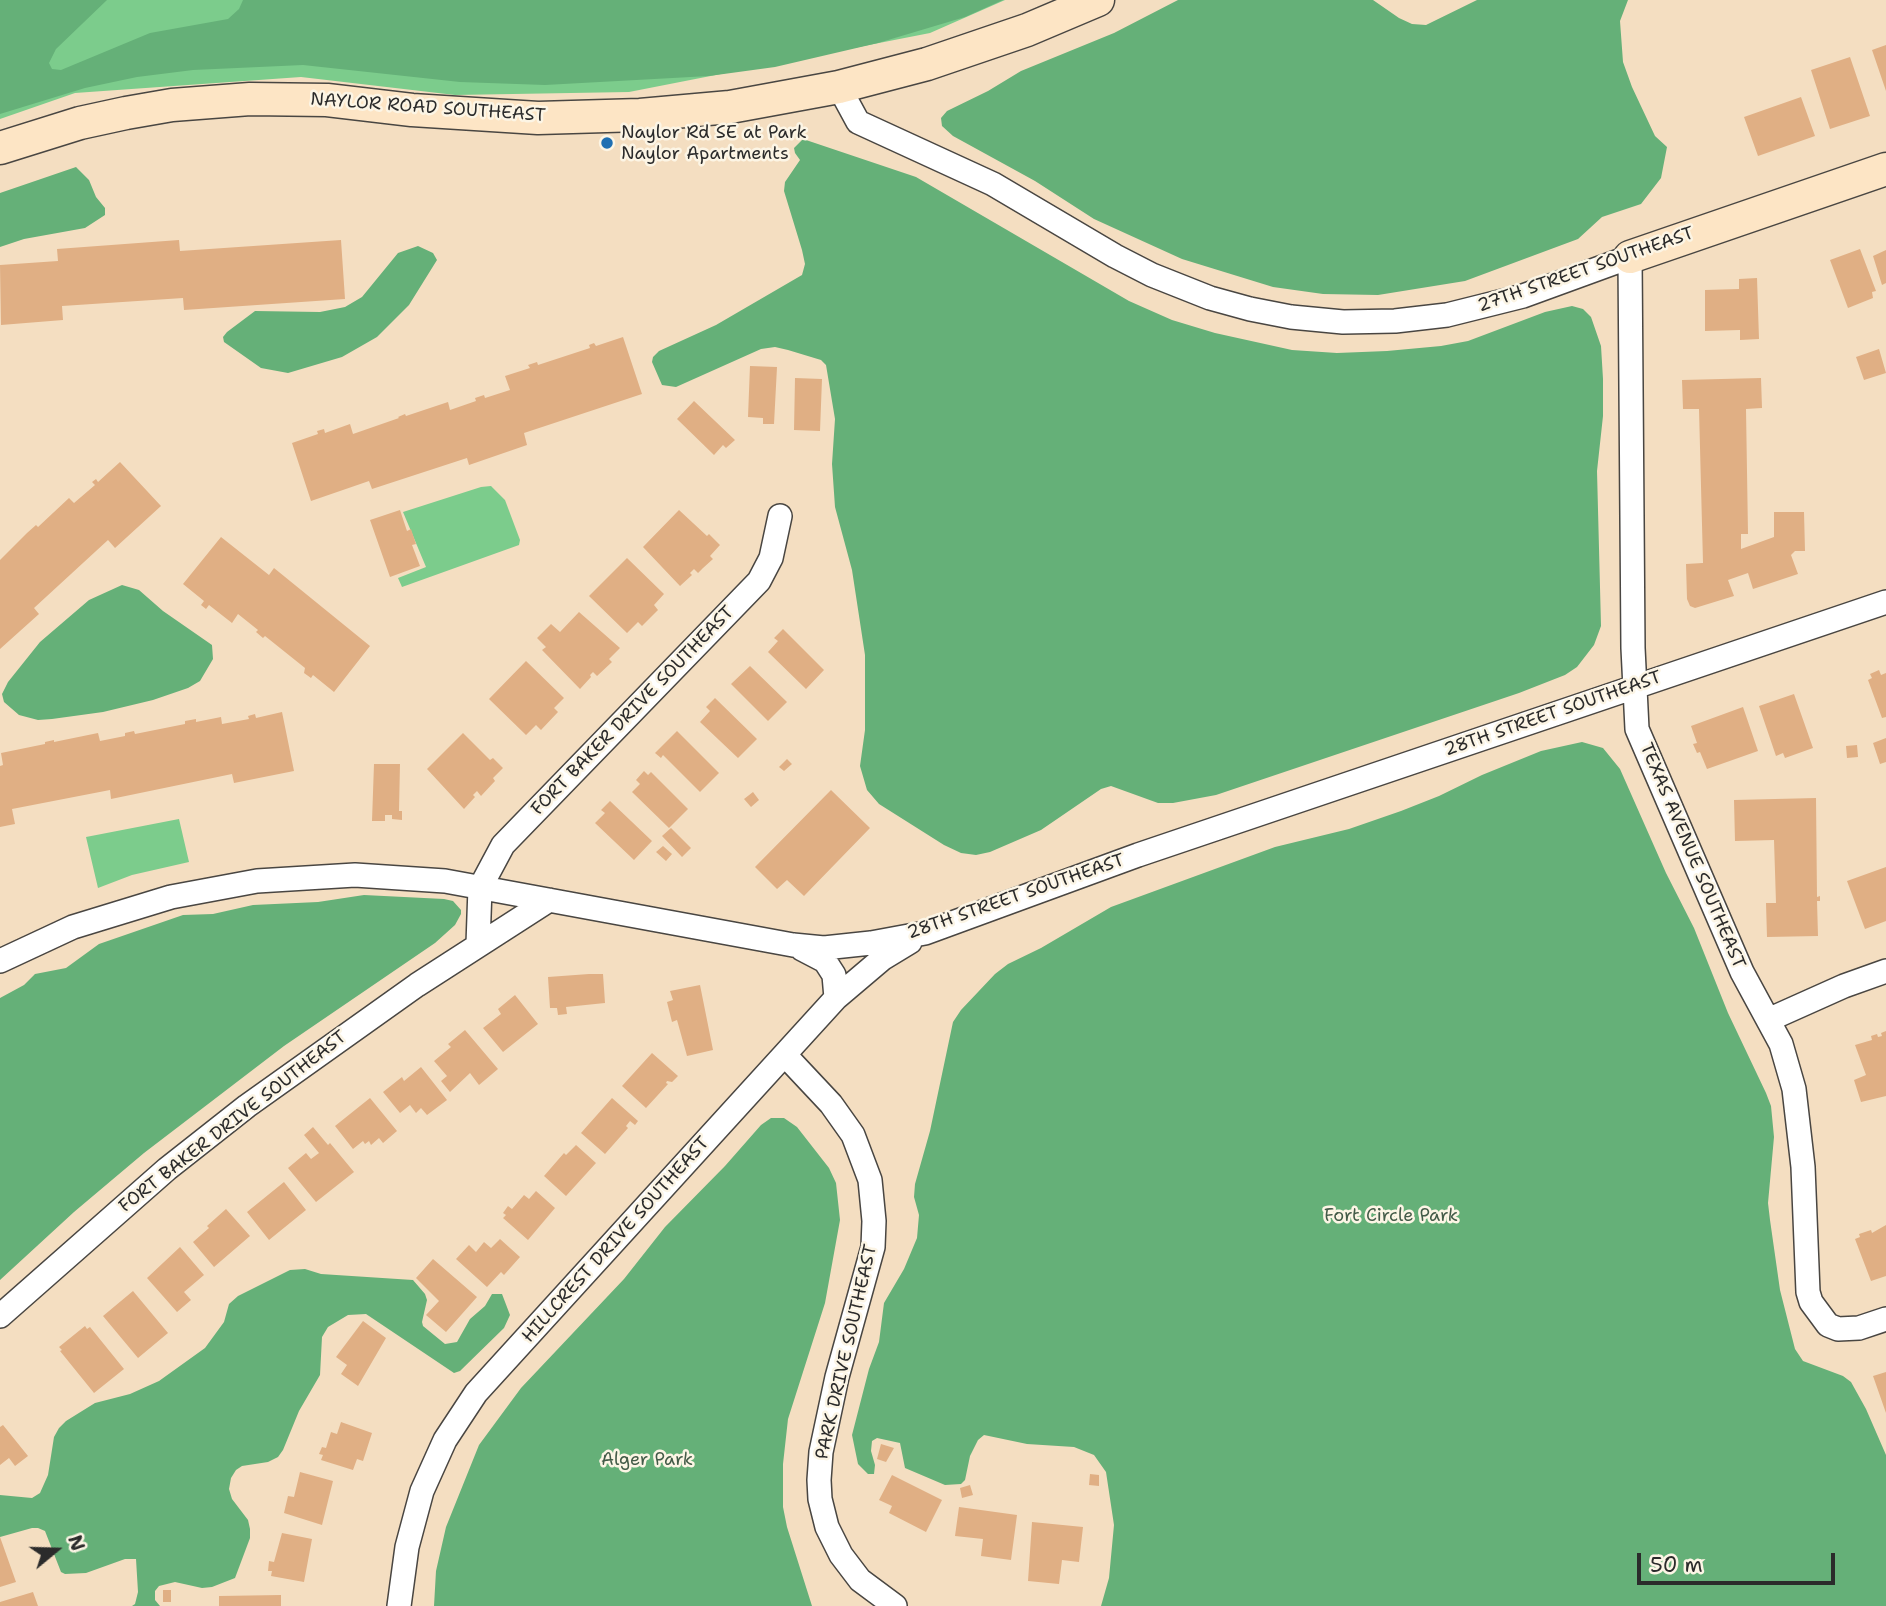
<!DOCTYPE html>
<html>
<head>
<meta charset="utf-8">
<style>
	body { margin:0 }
	#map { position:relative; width:1886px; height:1606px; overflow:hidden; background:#f4dec1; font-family:"Shantell Sans",sans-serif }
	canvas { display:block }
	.north { position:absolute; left:21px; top:1515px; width:70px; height:70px; -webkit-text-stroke:5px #fcf5e5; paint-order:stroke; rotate:71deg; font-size:19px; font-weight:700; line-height:28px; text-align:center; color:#2b2b2b }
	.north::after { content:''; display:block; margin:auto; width:24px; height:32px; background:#2b2b2b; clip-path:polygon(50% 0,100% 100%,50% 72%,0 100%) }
	.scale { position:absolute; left:1637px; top:1553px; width:198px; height:32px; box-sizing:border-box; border:4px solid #2b2b2b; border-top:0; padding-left:9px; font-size:21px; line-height:24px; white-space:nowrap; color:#2b2b2b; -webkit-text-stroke:5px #fcf5e5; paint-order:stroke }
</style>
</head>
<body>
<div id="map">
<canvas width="1886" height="1606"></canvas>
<div class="north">N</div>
<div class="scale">50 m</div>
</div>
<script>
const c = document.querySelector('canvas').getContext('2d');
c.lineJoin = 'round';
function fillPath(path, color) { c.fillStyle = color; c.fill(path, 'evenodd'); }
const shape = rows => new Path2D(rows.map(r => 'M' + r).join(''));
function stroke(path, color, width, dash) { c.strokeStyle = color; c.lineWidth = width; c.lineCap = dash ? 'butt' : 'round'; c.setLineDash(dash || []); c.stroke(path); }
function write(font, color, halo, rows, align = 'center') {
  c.font = font + ' "Shantell Sans",sans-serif'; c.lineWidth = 5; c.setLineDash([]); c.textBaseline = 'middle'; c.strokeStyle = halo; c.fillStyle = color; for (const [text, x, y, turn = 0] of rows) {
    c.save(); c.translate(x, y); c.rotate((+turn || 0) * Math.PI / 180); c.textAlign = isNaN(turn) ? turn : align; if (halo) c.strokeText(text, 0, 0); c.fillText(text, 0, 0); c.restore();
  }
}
const green = shape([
	[0,0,1005,0,930,33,629,92,455,95,301,77,75,93,0,119],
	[491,486,505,500,520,540,519,545,402,587,398,578,426,567,403,512,481,487],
	[179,819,189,862,132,875,98,888,86,837]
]);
const forest = shape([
	[0,0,107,0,56,49,49,63,52,69,61,70,150,33,228,19,239,9,243,0,1003,0,965,17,878,43,775,67,709,76,545,85,460,82,303,65,193,70,137,77,85,88,0,114],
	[1178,0,1373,0,1399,18,1412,24,1426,25,1477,0,1628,0,1620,21,1623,62,1632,87,1655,136,1667,147,1661,178,1641,204,1602,217,1578,239,1465,281,1378,295,1323,294,1273,287,1182,259,1094,219,1035,181,953,136,942,126,941,118,947,111,988,91,1021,71,1114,33],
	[803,139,916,177,1129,301,1172,320,1215,333,1292,350,1337,353,1387,351,1441,346,1468,341,1545,312,1572,306,1583,309,1591,317,1601,346,1603,379,1603,416,1597,471,1601,626,1594,645,1577,667,1565,675,1519,693,1216,795,1173,803,1158,803,1111,786,1101,789,1041,830,990,852,976,855,961,853,944,845,879,804,867,790,860,766,865,730,865,655,852,570,835,507,832,464,835,419,826,365,821,360,788,350,775,347,761,349,676,387,662,385,652,362,653,357,659,351,716,325,802,275,805,264,802,250,784,191,785,182,800,160,795,153,794,148],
	[76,167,89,180,96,197,105,208,105,215,85,228,24,239,0,247,0,193],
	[418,246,433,253,437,260,409,305,377,337,342,357,288,373,261,368,224,342,223,337,227,332,255,311,320,312,345,307,362,297,398,253],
	[122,585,139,590,163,611,212,645,213,659,200,681,188,688,153,700,103,712,52,719,38,720,19,715,4,702,2,694,8,682,40,642,89,600],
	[1582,742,1603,748,1620,769,1666,873,1694,928,1728,1013,1766,1093,1771,1106,1774,1137,1768,1203,1770,1220,1780,1290,1795,1349,1803,1361,1843,1376,1851,1382,1866,1409,1886,1455,1886,1606,1101,1606,1109,1578,1114,1525,1106,1472,1094,1455,1074,1447,1027,1444,984,1435,978,1440,970,1456,965,1480,961,1484,945,1485,905,1468,900,1443,877,1438,872,1441,871,1451,875,1465,874,1474,868,1474,858,1464,852,1435,869,1369,879,1342,884,1303,904,1269,917,1238,919,1215,914,1197,915,1184,930,1131,953,1022,961,1010,995,974,1008,964,1041,948,1111,907,1275,847,1349,829,1401,811,1439,796,1482,775,1541,751],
	[364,895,444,899,453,901,461,910,461,914,455,925,435,943,284,1046,144,1153,74,1212,0,1280,0,998,24,985,35,974,66,968,99,944,183,915,213,914,253,905,318,902],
	[771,1118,784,1118,797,1127,829,1168,836,1183,840,1220,825,1303,788,1419,783,1464,783,1507,787,1527,812,1606,434,1606,436,1571,446,1527,479,1445,521,1388,624,1279,665,1227,725,1166,761,1125],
	[305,1269,321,1274,413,1280,425,1294,427,1300,422,1322,423,1326,445,1344,457,1342,470,1319,485,1306,492,1294,502,1294,510,1315,504,1328,460,1371,454,1373,366,1314,348,1315,328,1327,322,1337,320,1375,299,1411,283,1450,278,1457,268,1462,242,1466,236,1470,231,1478,229,1489,232,1499,248,1520,250,1529,250,1538,235,1578,212,1587,202,1588,175,1582,159,1586,155,1591,155,1600,160,1606,132,1606,135,1604,138,1592,136,1559,125,1559,86,1573,65,1574,61,1572,45,1531,38,1528,32,1528,0,1537,0,1495,32,1498,40,1493,48,1475,54,1437,59,1428,66,1421,95,1403,130,1394,159,1381,205,1348,224,1322,229,1304,238,1296,290,1270]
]);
const building = shape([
	[1886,45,1886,91,1872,50],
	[1850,57,1870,116,1830,129,1811,70],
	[1801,97,1815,136,1758,156,1744,117],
	[179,240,180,251,341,240,345,299,184,310,183,298,62,306,63,320,1,325,0,265,58,261,57,249],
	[1860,249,1876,291,1872,292,1873,298,1848,308,1830,260],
	[1886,250,1886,283,1882,285,1873,256],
	[1757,278,1759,339,1740,340,1740,330,1705,331,1705,290,1739,289,1739,279],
	[623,337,642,394,524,433,527,445,469,465,467,458,372,489,369,481,311,501,292,443,318,434,317,431,324,429,325,433,350,424,353,434,399,418,398,417,405,414,406,416,448,402,450,410,476,401,475,398,484,395,485,398,510,390,505,376,530,368,528,365,537,362,538,365,590,348,589,345,594,343,596,346],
	[1879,349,1886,373,1864,380,1856,357],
	[750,366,777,367,774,424,763,424,763,418,748,417],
	[795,378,822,379,820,431,794,430],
	[1761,378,1762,408,1746,409,1748,534,1741,534,1741,549,1774,537,1774,512,1804,512,1805,551,1795,551,1791,555,1798,574,1753,589,1748,573,1728,580,1734,596,1695,608,1690,606,1687,599,1686,564,1703,563,1699,409,1683,409,1682,380],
	[694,401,735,440,726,448,723,445,714,455,677,419],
	[120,462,161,506,115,548,108,540,34,608,39,614,0,649,0,560,27,533,36,525,38,527,69,498,74,503,95,485,92,482,96,479,98,482],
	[400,510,407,531,411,529,416,544,412,545,420,566,390,577,370,520],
	[679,510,707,536,709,534,720,545,710,556,713,559,703,568,698,573,694,569,690,573,692,575,680,586,643,547],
	[221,537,269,575,274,568,370,646,334,692,313,675,311,678,304,673,305,668,265,636,263,638,256,632,258,630,238,614,232,623,209,605,206,609,201,605,204,601,183,584],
	[627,558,664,594,654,605,658,610,642,626,638,622,627,633,589,596],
	[579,612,620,648,609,659,612,662,597,676,593,672,590,675,591,677,580,689,542,650,546,647,537,638,551,624,560,632],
	[783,629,824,670,806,689,768,652,778,641,774,638],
	[526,661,564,698,554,708,558,712,541,730,536,725,526,735,489,699],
	[750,666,787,702,768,721,731,684],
	[1879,670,1881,675,1886,673,1886,717,1882,718,1868,680,1872,678,1870,674],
	[1794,694,1813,748,1785,758,1783,753,1776,756,1759,706],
	[715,698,757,739,738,758,700,722,710,711,706,707],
	[1743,707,1758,751,1707,769,1700,752,1697,753,1693,744,1697,743,1691,726],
	[282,712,294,771,234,783,232,774,111,799,110,790,12,809,15,824,0,827,0,766,3,765,1,753,45,744,45,742,54,740,54,742,98,733,100,741,125,736,125,733,134,731,135,734,185,724,185,721,196,719,196,722,221,717,222,724,249,719,248,716,255,714,256,718],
	[677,731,719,773,700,792,663,755,661,758,655,753],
	[463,733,490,760,493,758,503,768,493,778,495,781,481,796,477,791,473,795,475,797,464,809,427,769],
	[1886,738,1886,762,1880,764,1873,743],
	[1857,745,1858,757,1847,758,1846,746],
	[787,759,792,764,784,771,779,767],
	[374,764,400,764,399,811,402,811,402,820,392,819,392,815,385,815,385,821,372,821],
	[644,771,648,775,651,772,688,809,669,828,632,792,640,784,636,780],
	[831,790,870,828,804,896,787,880,777,889,755,867],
	[753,792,759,800,751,807,744,799],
	[1816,798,1817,897,1820,896,1820,901,1817,901,1818,936,1767,937,1766,903,1776,903,1774,840,1735,841,1734,800],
	[610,801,652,841,634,860,595,823,605,813,601,810],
	[671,828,691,848,682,857,662,836],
	[663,846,672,854,666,861,656,852],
	[1886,867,1886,921,1865,929,1847,881],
	[589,974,603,974,605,1003,566,1007,567,1014,558,1015,557,1008,550,1008,548,977],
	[700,985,713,1050,687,1056,677,1020,672,1022,667,1002,673,1000,670,991],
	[515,995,538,1024,503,1052,483,1028,501,1014,498,1009],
	[465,1030,498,1069,479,1085,470,1073,450,1092,441,1081,447,1076,434,1061,451,1047,448,1044],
	[1886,1031,1886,1096,1861,1102,1854,1080,1866,1075,1855,1045,1872,1040,1871,1036,1877,1034,1878,1037,1882,1036,1881,1033],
	[652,1053,678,1076,672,1082,667,1081,666,1083,668,1084,646,1108,622,1086],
	[421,1067,447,1100,427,1115,421,1108,416,1113,410,1105,400,1113,383,1092,402,1077,404,1081],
	[370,1098,397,1131,383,1143,379,1138,371,1145,369,1141,365,1144,363,1141,353,1149,335,1126],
	[612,1098,638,1121,635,1125,630,1121,626,1126,628,1128,605,1154,581,1133],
	[313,1127,328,1145,330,1143,354,1172,316,1202,288,1168,306,1153,311,1159,319,1153,304,1135],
	[576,1145,596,1163,566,1196,544,1176,564,1153,566,1155],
	[284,1182,306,1210,269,1240,247,1212],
	[536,1191,555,1208,528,1240,503,1218,506,1215,503,1213,508,1206,512,1209,524,1195,529,1199],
	[226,1209,250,1236,214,1267,193,1242,209,1228,207,1226],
	[1886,1225,1886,1276,1871,1281,1855,1239,1860,1237,1859,1234,1871,1230,1872,1233],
	[500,1239,520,1257,504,1275,501,1272,487,1287,456,1259,469,1245,476,1252,484,1242,491,1248],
	[180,1247,204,1275,184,1292,191,1300,177,1312,147,1278],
	[433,1259,477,1297,446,1332,426,1315,439,1301,416,1278],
	[133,1291,168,1333,138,1358,103,1316],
	[363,1321,386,1338,358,1386,341,1374,347,1365,336,1357],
	[85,1326,87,1329,90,1327,124,1369,94,1393,60,1351,62,1350,59,1347],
	[1886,1372,1886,1413,1873,1376],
	[341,1422,372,1433,363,1461,357,1459,353,1470,321,1460,323,1455,319,1454,322,1447,326,1448,331,1432,337,1434],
	[3,1425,28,1456,15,1466,9,1458,0,1465,0,1427],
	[881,1444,894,1448,886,1462,877,1459],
	[300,1472,333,1481,322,1525,284,1513,288,1496,294,1497],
	[1090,1474,1099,1475,1099,1486,1089,1485],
	[892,1475,942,1500,926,1532,889,1513,892,1506,879,1500],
	[970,1485,973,1495,962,1498,960,1488],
	[959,1507,1017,1515,1011,1560,981,1556,983,1539,955,1536],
	[1032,1522,1083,1527,1079,1562,1062,1560,1059,1584,1028,1581],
	[282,1533,312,1539,304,1582,271,1576,272,1571,268,1571,269,1561,274,1562],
	[0,1537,16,1582,0,1587],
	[163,1590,171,1590,171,1602,163,1602],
	[33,1592,38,1606,0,1606,0,1602],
	[281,1595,281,1606,219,1606,219,1596]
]);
const street = shape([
	[839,87,858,122,993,184,1115,256,1152,275,1210,298,1250,309,1291,317,1343,322,1395,321,1447,315,1523,296,1630,257,1633,648,1637,729,1742,972,1781,1044,1794,1089,1803,1167,1808,1292,1811,1302,1828,1325,1838,1329,1859,1328,1886,1319],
	[478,944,480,888,503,845,759,581,771,558,780,516],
	[802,949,825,961,834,975,836,998],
	[0,961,73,927,171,897,257,881,355,875,445,881,793,945,824,948,871,943,925,933,1138,855,1886,602],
	[1768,1020,1844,986,1886,971],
	[785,1055,831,1104,853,1135,870,1180,874,1221,873,1247,837,1377,821,1452,819,1480,820,1499,827,1527,841,1555,860,1580,895,1606],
	[0,1316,167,1169,247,1106,417,985,549,900],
	[399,1606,407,1547,422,1491,445,1440,476,1393,836,998,882,959,910,942]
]);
const secondary = shape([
	[0,148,80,123,126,113,172,105,250,99,327,100,412,110,538,118,640,115,730,107,839,87,927,64,1027,30,1098,0],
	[1630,257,1886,169]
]);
const markers = [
	[607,143,7,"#1f6fb2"]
];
const streetNames = [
	["NAYLOR ROAD SOUTHEAST",428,108,4],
	["27TH STREET SOUTHEAST",1586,270,-19],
	["FORT BAKER DRIVE SOUTHEAST",633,711,-46],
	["28TH STREET SOUTHEAST",1553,714,-19],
	["TEXAS AVENUE SOUTHEAST",1692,856,67],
	["28TH STREET SOUTHEAST",1016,897,-19],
	["FORT BAKER DRIVE SOUTHEAST",233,1122,-38],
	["HILLCREST DRIVE SOUTHEAST",616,1240,-48],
	["PARK DRIVE SOUTHEAST",847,1352,-77]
];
const poiNames = [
	["Naylor Rd SE at Park",621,133],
	["Naylor Apartments",621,154]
];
const parkNames = [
	["Fort Circle Park",1391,1216],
	["Alger Park",647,1460]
];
fillPath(green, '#7ccc8c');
fillPath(forest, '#65b078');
fillPath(building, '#e0af84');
stroke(street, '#494642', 26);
stroke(secondary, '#494642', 35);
stroke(street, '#fff', 23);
stroke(secondary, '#fde5c5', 32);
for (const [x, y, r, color] of markers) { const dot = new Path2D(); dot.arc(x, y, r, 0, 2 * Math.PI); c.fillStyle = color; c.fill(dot); stroke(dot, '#fcf5e5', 2.5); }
write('18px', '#2b2b2b', '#fcf5e5', streetNames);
write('18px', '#2b2b2b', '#fcf5e5', poiNames, 'left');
write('18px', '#435b48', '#fcf5e5', parkNames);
</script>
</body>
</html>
